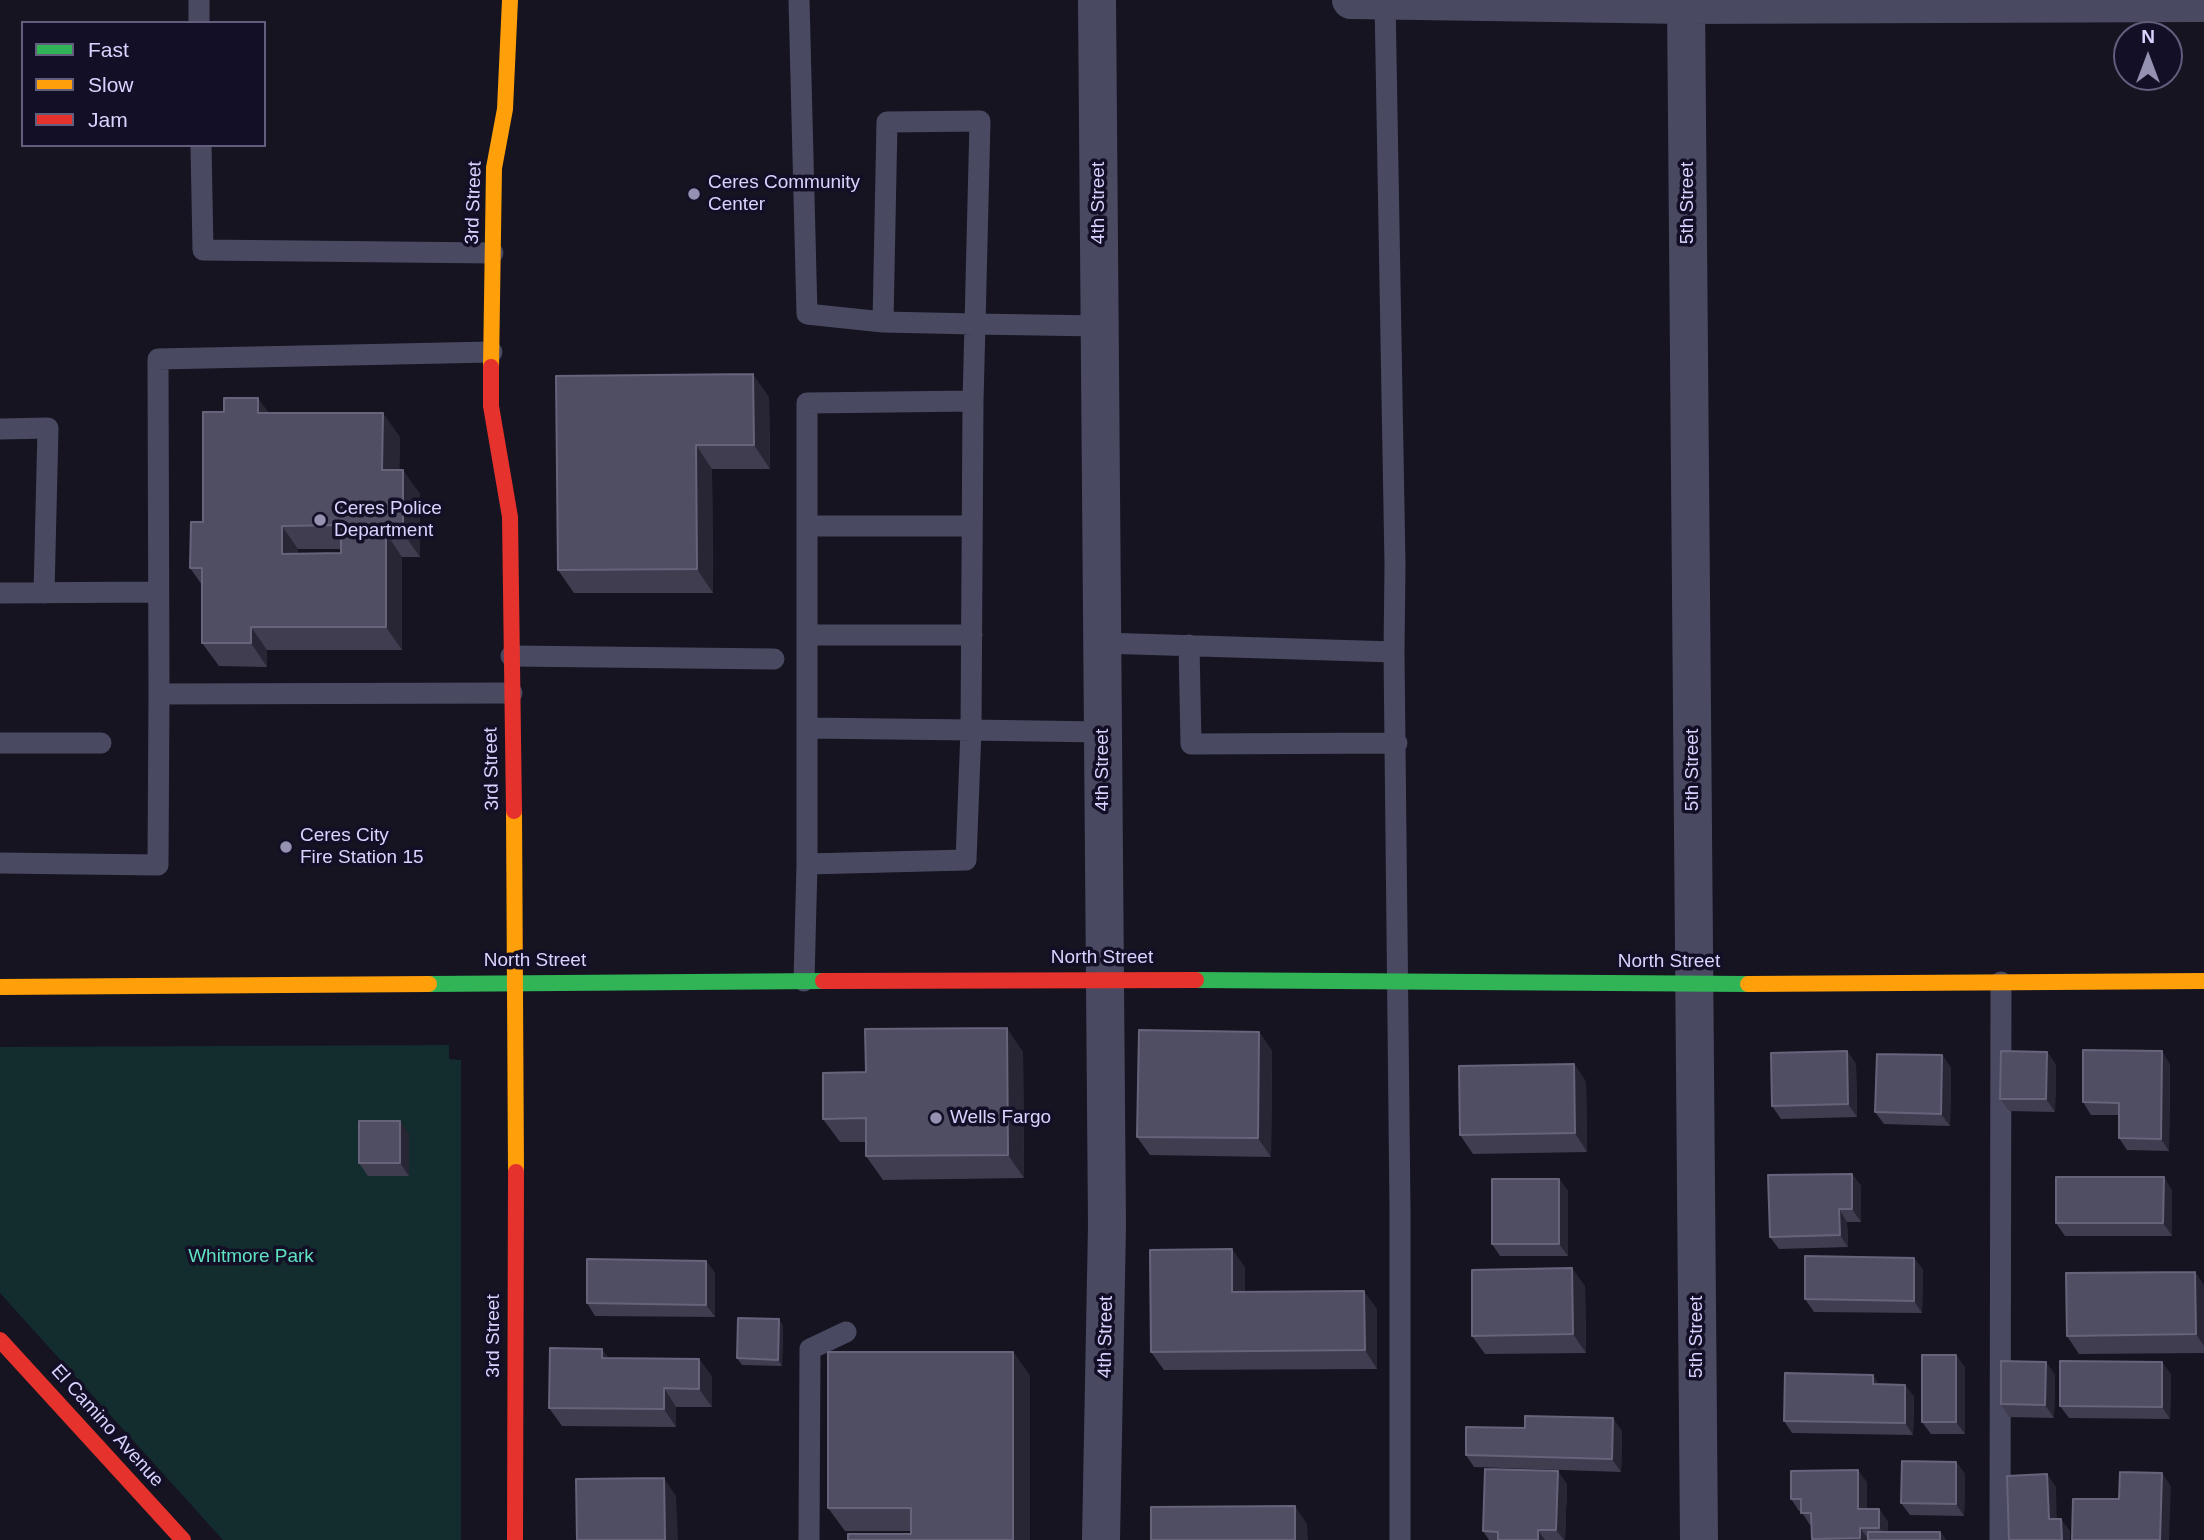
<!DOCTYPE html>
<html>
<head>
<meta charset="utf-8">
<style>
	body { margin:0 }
	#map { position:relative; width:2204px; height:1540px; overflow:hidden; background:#161421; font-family:Arial,sans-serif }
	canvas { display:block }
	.legend { position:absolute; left:21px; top:21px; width:245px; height:126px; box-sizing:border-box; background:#130f26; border:2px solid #625e7d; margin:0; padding:9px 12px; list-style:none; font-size:21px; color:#d9d4ff }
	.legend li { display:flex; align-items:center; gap:14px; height:35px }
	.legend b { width:35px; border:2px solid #625e7d }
	.north { position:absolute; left:2113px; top:21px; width:70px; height:70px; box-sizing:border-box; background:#130f26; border:2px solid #625e7d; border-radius:50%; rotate:0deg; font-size:19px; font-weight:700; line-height:28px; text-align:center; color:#d9d4ff }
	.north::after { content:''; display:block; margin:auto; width:24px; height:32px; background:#9591b1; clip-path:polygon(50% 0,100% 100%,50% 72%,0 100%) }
</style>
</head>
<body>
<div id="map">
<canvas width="2204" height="1540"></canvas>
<ul class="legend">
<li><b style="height:9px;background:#30b455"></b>Fast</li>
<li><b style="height:9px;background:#ff9f0a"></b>Slow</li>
<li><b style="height:9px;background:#e5322d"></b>Jam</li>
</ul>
<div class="north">N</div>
</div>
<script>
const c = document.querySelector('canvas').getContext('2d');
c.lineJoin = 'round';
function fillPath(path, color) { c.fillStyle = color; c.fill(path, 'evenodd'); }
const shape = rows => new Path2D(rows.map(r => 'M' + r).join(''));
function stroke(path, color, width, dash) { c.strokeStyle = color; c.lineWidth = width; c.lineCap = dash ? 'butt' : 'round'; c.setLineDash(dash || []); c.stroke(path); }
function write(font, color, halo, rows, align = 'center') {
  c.font = font + ' Arial,sans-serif'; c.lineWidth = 7; c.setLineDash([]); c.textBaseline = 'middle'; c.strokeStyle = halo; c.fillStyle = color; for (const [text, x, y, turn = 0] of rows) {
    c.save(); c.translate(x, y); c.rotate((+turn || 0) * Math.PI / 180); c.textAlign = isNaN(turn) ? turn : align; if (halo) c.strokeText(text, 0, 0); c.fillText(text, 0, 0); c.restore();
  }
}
const green = shape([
	[449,1045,449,1059,461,1060,461,1540,223,1540,0,1293,0,1047]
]);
const lane = shape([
	[199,0,199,23],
	[799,0,807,314,883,322],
	[1385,0,1395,565,1394,652],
	[201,145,203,250,493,253],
	[973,401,975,324,980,121,887,122,883,322,975,324,1099,326],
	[0,429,48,428,44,593],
	[807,526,972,526],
	[0,593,158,592],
	[807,635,972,635],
	[1102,643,1394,652,1400,1210,1400,1540],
	[1189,645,1191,744,1397,743],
	[511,656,774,659],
	[159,694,158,359,492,352],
	[807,728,807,864,966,860,971,730,973,401,807,403,807,728,971,730,1102,732],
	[0,743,101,743],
	[0,863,158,865,159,694,512,693],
	[804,981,807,864],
	[809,1540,810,1349,846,1332],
	[2000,1540,2001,982]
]);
const street = shape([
	[1097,0,1107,1225,1101,1540],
	[1351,0,1687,5,2204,3],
	[1686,0,1699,1540]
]);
const fast = shape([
	[1196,980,1748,984],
	[429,984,823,981]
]);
const slow = shape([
	[491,367,494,168,505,109,510,0],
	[514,811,516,1172],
	[1748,984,2204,981],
	[0,987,429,984]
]);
const jam = shape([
	[491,367,491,406,510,517,514,811],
	[823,981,1196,980],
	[0,1340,183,1540],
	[515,1540,516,1172]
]);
const wall = shape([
	[556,376,769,397,770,469,712,469,713,593,574,593,558,570],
	[268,413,400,437,399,470,420,494,420,557,402,557,402,650,267,650,267,667,219,666,202,643,202,585,190,568],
	[298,549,341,549,341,553,298,554],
	[1259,1032,1272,1051,1271,1157,1150,1155,1137,1137],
	[1847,1051,1856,1064,1857,1117,1781,1119,1772,1106],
	[1023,1052,1024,1178,883,1180,866,1156,866,1142,840,1142,823,1119,866,1072],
	[2047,1052,2056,1065,2055,1112,2009,1111,2000,1099],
	[1942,1055,1951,1068,1950,1126,1884,1124,1875,1112],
	[1574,1064,1586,1082,1587,1152,1473,1154,1460,1135],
	[2170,1064,2169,1151,2127,1150,2119,1138,2119,1115,2091,1115,2083,1102],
	[409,1134,409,1176,368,1176,359,1163],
	[1852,1174,1861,1186,1861,1222,1847,1222,1848,1247,1779,1249,1770,1237],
	[1559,1179,1568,1191,1568,1256,1500,1256,1492,1244],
	[2172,1190,2172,1236,2065,1236,2056,1223],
	[1914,1258,1923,1270,1922,1313,1814,1312,1805,1299],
	[706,1261,715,1273,715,1317,595,1316,587,1303],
	[1245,1267,1245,1292,1377,1309,1377,1369,1164,1370,1151,1352],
	[2195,1272,2204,1286,2204,1353,2079,1354,2067,1336],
	[1585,1286,1586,1353,1485,1354,1472,1336],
	[783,1325,782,1366,742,1365,737,1358],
	[1013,1352,1030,1376,1030,1540,911,1534,911,1531,845,1531,828,1508],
	[1956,1355,1965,1368,1965,1434,1931,1434,1922,1422],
	[609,1358,699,1359,712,1377,712,1407,676,1407,676,1427,562,1426,549,1408],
	[2055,1374,2054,1418,2009,1417,2001,1404],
	[2171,1374,2170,1419,2069,1418,2060,1406],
	[1905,1385,1914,1397,1913,1435,1792,1433,1784,1421],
	[1622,1431,1621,1472,1474,1467,1466,1455],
	[1956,1462,1965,1474,1964,1516,1910,1515,1901,1503],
	[1867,1482,1867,1509,1879,1509,1888,1522,1888,1532,1940,1532,1946,1540,1813,1540,1812,1525,1810,1525,1801,1511,1799,1511,1791,1499],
	[1567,1484,1565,1540,1489,1540,1483,1531]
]);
const shadedWall = shape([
	[753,374,769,397,770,469,754,445],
	[258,398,275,421,258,413],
	[383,413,400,437,399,494,382,470],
	[696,445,712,469,713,593,697,569],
	[403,470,420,494,420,557,403,533],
	[282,526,298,549,298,577,282,554],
	[386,533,402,557,402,650,386,627],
	[251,627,267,650,267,667,251,643],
	[1007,1028,1023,1052,1024,1178,1008,1155],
	[1259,1032,1272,1051,1271,1157,1258,1138],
	[1847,1051,1856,1064,1857,1117,1848,1104],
	[2162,1051,2170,1064,2169,1151,2161,1139],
	[2047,1052,2056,1065,2055,1112,2046,1099],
	[1942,1055,1951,1068,1950,1126,1941,1114],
	[1574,1064,1586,1082,1587,1152,1575,1133],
	[400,1121,409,1134,409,1176,400,1163],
	[1852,1174,1861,1186,1861,1222,1852,1209],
	[2164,1177,2172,1190,2172,1236,2163,1223],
	[1559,1179,1568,1191,1568,1256,1559,1244],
	[1839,1209,1847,1222,1848,1247,1840,1235],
	[1232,1249,1245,1267,1245,1310,1232,1292],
	[1914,1258,1923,1270,1922,1313,1914,1301],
	[706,1261,715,1273,715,1317,706,1305],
	[1572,1268,1585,1286,1586,1353,1573,1334],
	[2195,1272,2204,1286,2204,1346,2196,1334],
	[1364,1291,1377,1309,1377,1369,1365,1350],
	[779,1319,783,1325,782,1366,778,1360],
	[602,1349,615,1367,602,1358],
	[1013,1352,1030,1376,1030,1540,1013,1540],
	[1956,1355,1965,1368,1965,1434,1956,1422],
	[699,1359,712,1377,712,1407,699,1389],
	[2046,1362,2055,1374,2054,1418,2045,1405],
	[2162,1362,2171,1374,2170,1419,2162,1407],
	[1873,1375,1881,1387,1873,1384],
	[1905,1385,1914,1397,1913,1435,1905,1423],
	[664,1388,676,1407,676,1427,664,1409],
	[1613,1418,1622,1431,1621,1472,1612,1459],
	[1956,1462,1965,1474,1964,1516,1956,1504],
	[1858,1470,1867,1482,1867,1522,1858,1509],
	[1558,1471,1567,1484,1565,1540,1564,1540,1556,1530],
	[2162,1473,2171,1486,2169,1540,2160,1540],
	[2047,1474,2056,1487,2057,1531,2049,1519],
	[664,1478,676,1496,678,1540,665,1540],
	[1295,1506,1307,1524,1308,1540,1295,1540],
	[1879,1509,1888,1522,1888,1540,1879,1528],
	[2061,1519,2070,1531,2070,1540,2062,1540],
	[1860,1528,1869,1540,1861,1540,1860,1538],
	[1538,1530,1545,1540,1538,1540],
	[1940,1532,1946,1540,1940,1540]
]);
const building = shape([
	[753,374,754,445,696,445,697,569,558,570,556,376,753,374],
	[224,398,258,398,258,413,383,413,382,470,403,470,403,533,386,533,386,627,251,627,251,643,202,643,202,568,190,568,191,522,203,522,203,412,224,412,224,398],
	[341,525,341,553,282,554,282,526,341,525],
	[1007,1028,1008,1155,866,1156,866,1118,823,1119,823,1073,866,1072,865,1029,1007,1028],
	[1139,1030,1259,1032,1258,1138,1137,1137,1139,1030],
	[2083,1050,2162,1051,2161,1139,2119,1138,2119,1103,2083,1102,2083,1050],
	[1847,1051,1848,1104,1772,1106,1771,1053,1847,1051],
	[2001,1051,2047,1052,2046,1099,2000,1099,2001,1051],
	[1877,1054,1942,1055,1941,1114,1875,1112,1877,1054],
	[1574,1064,1575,1133,1460,1135,1459,1066,1574,1064],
	[359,1121,400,1121,400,1163,359,1163,359,1121],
	[1852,1174,1852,1209,1839,1209,1840,1235,1770,1237,1768,1175,1852,1174],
	[2056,1177,2164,1177,2163,1223,2056,1223,2056,1177],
	[1492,1179,1559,1179,1559,1244,1492,1244,1492,1179],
	[1232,1249,1232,1292,1364,1291,1365,1350,1151,1352,1150,1250,1232,1249],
	[1805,1256,1914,1258,1914,1301,1805,1299,1805,1256],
	[587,1259,706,1261,706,1305,587,1303,587,1259],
	[1572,1268,1573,1334,1472,1336,1472,1270,1572,1268],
	[2195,1272,2196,1334,2067,1336,2066,1273,2195,1272],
	[738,1318,779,1319,778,1360,737,1358,738,1318],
	[550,1348,602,1349,602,1358,699,1359,699,1389,664,1388,664,1409,549,1408,550,1348],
	[828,1352,1013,1352,1013,1540,848,1540,848,1534,911,1534,911,1508,828,1508,828,1352],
	[1922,1355,1956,1355,1956,1422,1922,1422,1922,1355],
	[2001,1361,2046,1362,2045,1405,2001,1404,2001,1361],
	[2060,1361,2162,1362,2162,1407,2060,1406,2060,1361],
	[1785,1373,1873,1375,1873,1384,1905,1385,1905,1423,1784,1421,1785,1373],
	[1525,1416,1613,1418,1612,1459,1466,1455,1466,1427,1525,1428,1525,1416],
	[1902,1461,1956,1462,1956,1504,1901,1503,1902,1461],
	[1485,1469,1558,1471,1556,1530,1538,1530,1538,1540,1498,1540,1498,1532,1483,1531,1485,1469],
	[1858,1470,1858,1509,1879,1509,1879,1528,1860,1528,1860,1538,1812,1539,1811,1513,1801,1513,1801,1499,1791,1499,1791,1471,1858,1470],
	[2120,1472,2162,1473,2160,1540,2072,1540,2073,1499,2119,1499,2120,1472],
	[2047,1474,2049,1519,2061,1519,2062,1540,2009,1540,2007,1476,2047,1474],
	[664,1478,665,1540,577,1540,576,1479,664,1478],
	[1295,1506,1295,1540,1151,1540,1151,1507,1295,1506],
	[1868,1532,1940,1532,1940,1540,1868,1540,1868,1532]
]);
const markers = [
	[694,194,7,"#9591b1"],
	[320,520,7,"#9591b1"],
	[286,847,7,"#9591b1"],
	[936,1118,7,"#9591b1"]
];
const poiNames = [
	["Ceres Community",708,183],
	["Center",708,205],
	["Ceres Police",334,509],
	["Department",334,531],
	["Ceres City",300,836],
	["Fire Station 15",300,858],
	["Wells Fargo",950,1118]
];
const streetNames = [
	["3rd Street",474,203,-88],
	["4th Street",1099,203,-90],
	["5th Street",1688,203,-90],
	["3rd Street",492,769,-91],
	["4th Street",1103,770,-90],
	["5th Street",1693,770,-90],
	["North Street",1102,958],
	["North Street",535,961],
	["North Street",1669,962],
	["3rd Street",494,1336,-90],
	["4th Street",1106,1337,-89],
	["5th Street",1697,1337,-90],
	["El Camino Avenue",107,1426,48]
];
const parkNames = [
	["Whitmore Park",251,1257]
];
fillPath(green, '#132c2d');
stroke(lane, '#4a4962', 21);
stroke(street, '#4a4962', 38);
stroke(fast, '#30b455', 16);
stroke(slow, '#ff9f0a', 16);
stroke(jam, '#e5322d', 16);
fillPath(wall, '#403d50');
fillPath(shadedWall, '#282635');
fillPath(building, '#504e63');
stroke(building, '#66637b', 2);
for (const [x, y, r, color] of markers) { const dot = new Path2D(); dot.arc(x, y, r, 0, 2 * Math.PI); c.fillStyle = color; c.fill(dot); stroke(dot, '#130f26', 2.5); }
write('19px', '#d9d4ff', '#130f26', poiNames, 'left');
write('19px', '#d9d4ff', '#130f26', streetNames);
write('19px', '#5fe0c0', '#130f26', parkNames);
</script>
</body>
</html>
